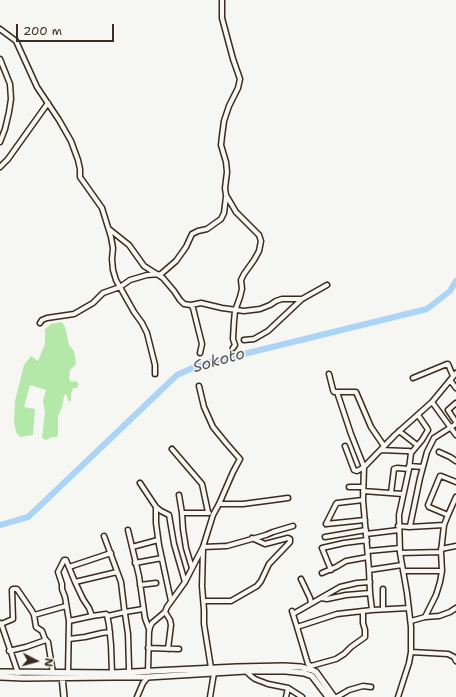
<!DOCTYPE html>
<html>
<head>
<meta charset="utf-8">
<style>
	body { margin:0 }
	#map { position:relative; width:456px; height:697px; overflow:hidden; background:#f6f6f2; font-family:"Shantell Sans",sans-serif }
	canvas { display:block }
	.north { position:absolute; left:16px; top:641px; width:40px; height:40px; -webkit-text-stroke:3px #f6f6f2; paint-order:stroke; rotate:96deg; font-size:11px; font-weight:700; line-height:16px; text-align:center; color:#3b2a1e }
	.north::after { content:''; display:block; margin:auto; width:14px; height:18px; background:#3b2a1e; clip-path:polygon(50% 0,100% 100%,50% 72%,0 100%) }
	.scale { position:absolute; left:16px; top:24px; width:98px; height:18px; box-sizing:border-box; border:2px solid #3b2a1e; border-top:0; padding-left:5px; font-size:12px; line-height:14px; white-space:nowrap; color:#3b2a1e; -webkit-text-stroke:3px #f6f6f2; paint-order:stroke }
</style>
</head>
<body>
<div id="map">
<canvas width="456" height="697"></canvas>
<div class="north">N</div>
<div class="scale">200 m</div>
</div>
<script>
const c = document.querySelector('canvas').getContext('2d');
c.lineJoin = 'round';
function fillPath(path, color) { c.fillStyle = color; c.fill(path, 'evenodd'); }
const shape = rows => new Path2D(rows.map(r => 'M' + r).join(''));
function stroke(path, color, width, dash) { c.strokeStyle = color; c.lineWidth = width; c.lineCap = dash ? 'butt' : 'round'; c.setLineDash(dash || []); c.stroke(path); }
function write(font, color, halo, rows, align = 'center') {
  c.font = font + ' "Shantell Sans",sans-serif'; c.lineWidth = 3; c.setLineDash([]); c.textBaseline = 'middle'; c.strokeStyle = halo; c.fillStyle = color; for (const [text, x, y, turn = 0] of rows) {
    c.save(); c.translate(x, y); c.rotate((+turn || 0) * Math.PI / 180); c.textAlign = isNaN(turn) ? turn : align; if (halo) c.strokeText(text, 0, 0); c.fillText(text, 0, 0); c.restore();
  }
}
const green = shape([
	[62,322,65,327,69,345,74,351,76,364,70,370,69,379,72,382,76,381,79,384,77,388,73,388,72,392,71,393,71,400,69,402,66,394,64,396,62,407,58,416,58,434,57,437,52,437,46,440,42,438,45,412,43,401,46,390,30,385,24,407,35,409,33,435,20,437,16,432,14,421,15,401,24,365,31,356,38,361,45,344,45,329,51,324]
]);
const river = shape([
	[0,525,28,517,45,501,177,375,199,365,427,309,450,291,456,281]
]);
const minor = shape([
	[222,0,222,18,233,59,240,79,238,88,229,106,224,121,222,136,221,145,226,162,227,172,225,188,226,195,236,212,259,235,261,241,259,251,254,260,244,274,241,280,242,289,240,297,235,311,234,321,233,339,235,345,233,348],
	[0,29,16,41,37,87,59,120,71,141,78,160,80,169,80,177,102,208,111,237,113,248,112,259,113,270,116,280,134,312,142,323,147,333,155,365,155,374],
	[0,59,10,84,11,99,9,112,5,129,0,142],
	[0,167,8,159,48,103],
	[109,229,129,245,144,266,163,278,174,291,180,300,184,304,191,305,193,308,202,344,200,353],
	[191,305,201,303,222,308,244,311,260,309,270,305,276,301,282,299,302,299],
	[40,323,42,320,47,318,74,314,93,303,103,293,120,287,130,280,147,275,161,274,176,261,186,247,192,234,198,231,207,229,221,219,224,213,226,197],
	[244,340,254,339,268,331,302,299,327,285],
	[329,374,333,390,334,392,356,392,371,427,384,446],
	[413,378,447,364,448,364,453,376],
	[450,380,456,388],
	[337,392,351,434,364,467,363,500,369,570,370,593,372,610],
	[432,402,456,435],
	[456,403,448,410,456,422],
	[399,431,417,445],
	[345,446,354,470,357,471,364,467,395,435,432,402,456,373],
	[172,449,202,484,208,512],
	[381,450,405,451,409,451,411,453],
	[439,452,450,457,456,461],
	[409,466,423,467],
	[140,483,156,507,161,511,169,515,174,544,185,582],
	[349,487,363,487],
	[363,491,403,494],
	[391,493,394,469,397,468,409,469],
	[179,495,182,513,183,529,186,548,192,568],
	[219,504,243,504,288,498],
	[156,507,156,523,159,545,171,601],
	[182,513,209,513],
	[448,515,429,507,428,505,440,476,441,476,456,482],
	[326,524,336,504,337,503,363,500],
	[326,524,365,520],
	[398,526,409,527,444,525],
	[410,526,420,478,427,452,434,438,456,424],
	[128,530,139,576,145,618,149,629],
	[366,534,399,530],
	[104,536,121,582,124,607,128,634,129,667,129,672],
	[325,537,366,530],
	[132,547,158,540],
	[203,547,227,546,266,535,273,532,293,526],
	[203,549,202,586,204,610,204,624,211,668],
	[441,549,456,546],
	[368,551,400,548],
	[400,553,441,552],
	[135,563,162,558],
	[69,567,111,553],
	[331,570,322,548,344,543,367,540],
	[369,570,402,565],
	[403,571,442,571],
	[322,573,336,567,346,561,368,557],
	[301,579,310,598,311,603],
	[75,582,117,572],
	[140,585,156,583],
	[383,589,383,609],
	[321,598,327,599,346,595,370,593],
	[204,601,231,601,257,586,261,581,269,564,290,542,290,539,288,538,265,544,252,538],
	[292,611,297,627,308,664,311,666,336,659,344,654,351,647,365,637,365,630,363,623,363,611],
	[165,612,170,620,171,625,168,649],
	[293,614,340,587,357,583,370,582],
	[34,615,66,606],
	[108,616,125,612,143,609],
	[425,617,436,595,440,582,442,571,441,552,444,525,448,515,456,497],
	[69,621,92,616,106,614,107,615,109,625,111,645,112,673],
	[411,621,425,617,439,616,450,612,456,608],
	[0,623,2,626,18,673],
	[1,624,13,619,12,590,13,589,17,589,32,611,34,615,36,627,42,631,45,639,48,642,53,673],
	[297,627,337,614,372,610,409,608],
	[69,639,85,637,102,633,110,632],
	[148,648,179,649],
	[9,651,26,647,46,640],
	[411,652,448,654,454,657,456,661],
	[246,671,251,676,255,679,268,684,288,688,302,697],
	[148,672,149,632,150,627,152,623,165,612,167,607,185,582,203,547,213,515,219,504,233,472,240,459,226,443,213,427,204,407,199,386],
	[68,673,69,621,65,597,62,589,62,584,58,572,64,560,66,560,75,582,83,599,89,608,92,616],
	[137,697,143,683,148,677],
	[210,697,214,673],
	[286,697,288,688],
	[337,697,349,690,363,686,371,687],
	[398,697,409,663,411,652,411,627,407,593,400,553,399,515,409,469,411,453,422,440,428,430,427,428,418,415]
]);
const tertiary = shape([
	[0,672,112,673,237,667,284,666,301,667,312,670,316,672,334,697],
	[62,676,64,697],
	[0,677,24,678,113,677,148,677,246,671,286,671,304,673,312,676,328,697]
]);
const waterNames = [
	["Sokoto",219,361,-16]
];
fillPath(green, '#b3e8a9');
stroke(river, '#abd4f6', 6);
stroke(minor, '#3b2a1e', 7);
stroke(tertiary, '#3b2a1e', 8);
stroke(minor, '#f6f6f2', 4);
stroke(tertiary, '#f6f6f2', 5);
write('italic 16px', '#575454', '#f6f6f2', waterNames);
</script>
</body>
</html>
